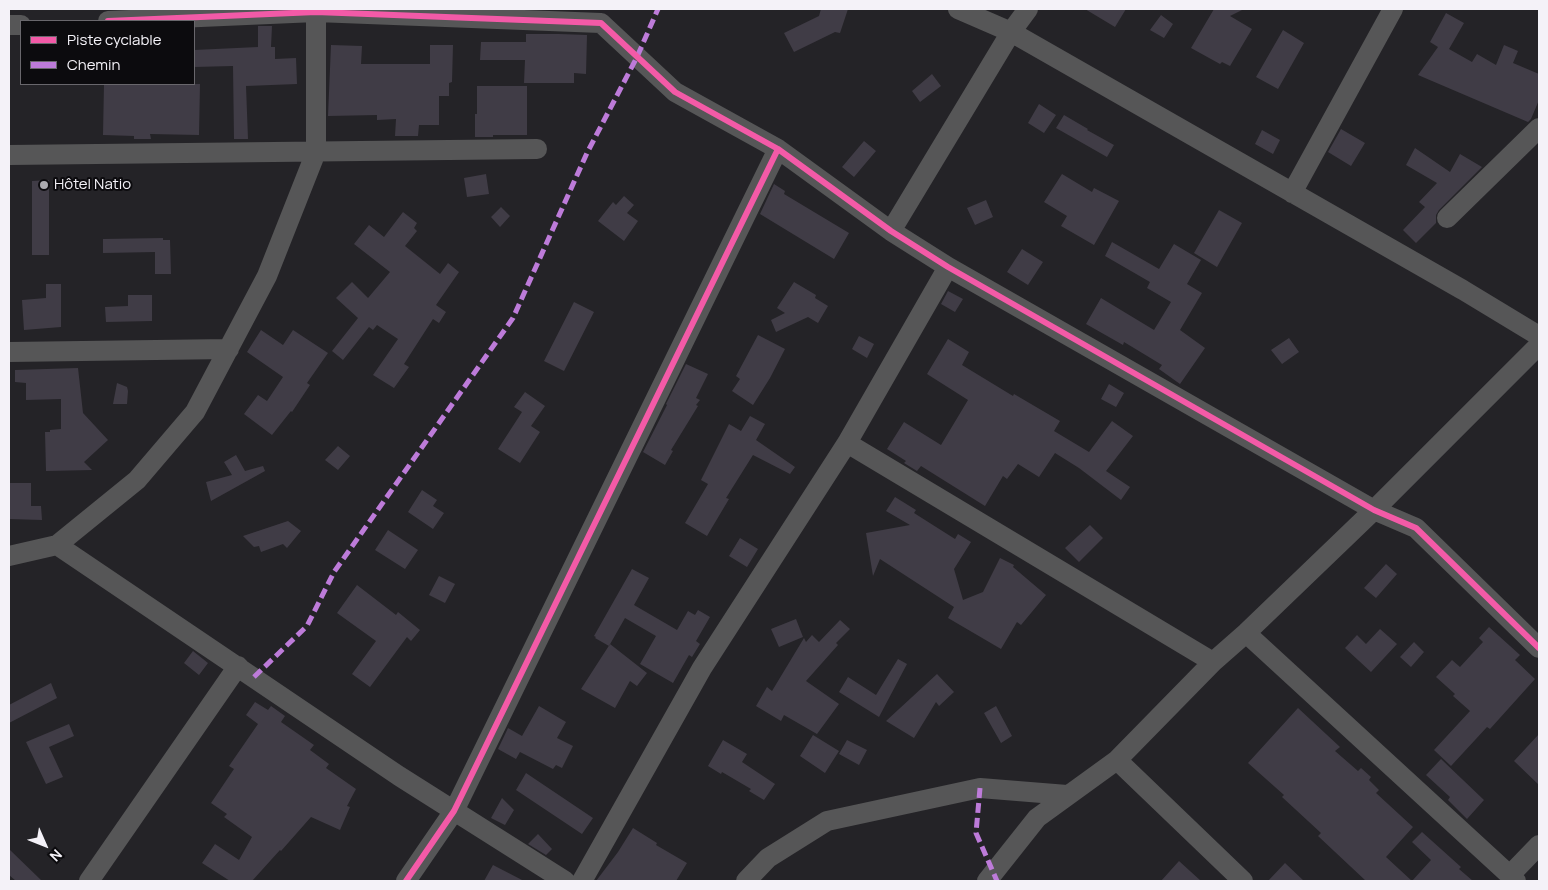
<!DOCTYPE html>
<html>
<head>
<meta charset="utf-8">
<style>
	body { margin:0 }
	#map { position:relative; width:1548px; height:890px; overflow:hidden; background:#242327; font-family:Manrope,sans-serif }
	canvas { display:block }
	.frame { position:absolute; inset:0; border:10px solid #f4f2f8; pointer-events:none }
	.legend { position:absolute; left:20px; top:20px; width:175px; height:65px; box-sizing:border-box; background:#0c0b0e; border:1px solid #69676c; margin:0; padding:6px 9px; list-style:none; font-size:15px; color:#f4f2f8 }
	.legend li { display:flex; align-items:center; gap:10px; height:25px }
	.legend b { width:25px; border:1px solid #69676c }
	.north { position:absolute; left:20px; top:820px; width:50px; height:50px; -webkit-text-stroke:4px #0c0b0e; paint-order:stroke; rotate:134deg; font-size:14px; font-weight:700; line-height:20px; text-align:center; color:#f4f2f8 }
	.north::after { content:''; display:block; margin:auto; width:18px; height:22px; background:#f4f2f8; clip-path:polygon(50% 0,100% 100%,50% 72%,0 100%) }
</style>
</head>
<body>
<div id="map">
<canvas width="1548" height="890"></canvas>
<div class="frame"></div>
<ul class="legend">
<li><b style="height:6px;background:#f35aa7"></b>Piste cyclable</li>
<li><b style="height:6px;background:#bd7bd9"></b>Chemin</li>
</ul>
<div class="north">N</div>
</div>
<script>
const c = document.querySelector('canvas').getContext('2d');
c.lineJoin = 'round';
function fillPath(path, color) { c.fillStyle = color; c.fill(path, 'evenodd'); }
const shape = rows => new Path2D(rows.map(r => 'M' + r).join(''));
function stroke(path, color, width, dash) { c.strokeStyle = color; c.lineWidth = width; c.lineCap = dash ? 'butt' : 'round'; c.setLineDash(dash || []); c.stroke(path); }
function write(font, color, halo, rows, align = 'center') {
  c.font = font + ' Manrope,sans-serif'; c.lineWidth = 4; c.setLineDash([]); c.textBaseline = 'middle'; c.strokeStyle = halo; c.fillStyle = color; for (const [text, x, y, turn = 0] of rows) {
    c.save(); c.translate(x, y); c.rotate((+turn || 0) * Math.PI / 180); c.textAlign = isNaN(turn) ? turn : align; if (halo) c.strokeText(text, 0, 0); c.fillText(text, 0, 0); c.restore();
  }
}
const building = shape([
	[821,9,848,9,840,33,835,32,794,52,784,33,819,16],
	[1085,9,1126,9,1115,27],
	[1214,9,1244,9,1230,16,1252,29,1230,66,1222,62,1220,64,1191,48],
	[1446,13,1464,23,1449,49,1472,62,1477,54,1496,65,1504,45,1518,51,1513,63,1539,74,1539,100,1531,119,1528,122,1418,75,1438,47,1430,42],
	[1161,15,1173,24,1164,38,1150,30],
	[258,26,272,26,271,47,275,47,275,59,296,58,297,84,246,86,248,139,234,139,233,66,194,67,194,50,258,47],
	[1283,30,1304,43,1278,89,1256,77],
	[526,34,559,34,587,35,586,74,574,73,574,83,524,83,525,60,480,60,481,42,526,42],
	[331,45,362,46,361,64,430,64,430,45,453,45,452,82,449,83,449,96,439,96,439,125,419,125,418,136,395,136,396,119,377,120,377,115,328,116],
	[932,74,941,86,920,102,912,91],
	[104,84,200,84,199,135,150,134,151,139,134,139,134,136,103,135],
	[477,86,527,86,527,135,493,135,493,137,475,137,475,114,477,114],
	[1039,104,1056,115,1044,133,1028,123],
	[1064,115,1088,129,1087,130,1114,145,1107,157,1056,128],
	[1341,129,1365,143,1351,166,1328,152],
	[1262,130,1280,140,1273,154,1255,144],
	[864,141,876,151,854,177,842,167],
	[1415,148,1450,172,1460,154,1482,167,1439,210,1436,215,1436,223,1416,243,1403,230,1425,207,1419,202,1437,183,1406,165],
	[486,174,489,194,467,197,464,178],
	[1062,174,1092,192,1094,188,1119,201,1094,245,1061,226,1067,216,1044,202],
	[49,180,49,255,32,255,32,181],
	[774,184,785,191,784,194,849,233,834,259,760,214],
	[624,196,634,205,627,213,638,221,624,241,598,221,613,202,616,205],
	[986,200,993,217,975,225,967,208],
	[501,207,510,216,500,227,491,217],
	[1219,210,1242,223,1217,267,1194,253],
	[403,212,417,223,414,228,417,231,405,246,440,274,448,263,459,272,436,305,446,312,439,323,433,319,404,364,409,367,394,388,373,375,398,339,377,325,373,330,369,327,343,360,332,351,358,318,336,298,352,282,368,298,390,272,354,244,369,225,384,237],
	[163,238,163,240,170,240,171,274,155,274,155,252,103,253,103,239],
	[1112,242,1159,269,1174,244,1201,260,1187,284,1202,293,1180,330,1205,348,1180,384,1159,369,1162,365,1124,342,1123,345,1086,324,1101,298,1154,330,1171,302,1147,288,1150,282,1105,256],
	[1022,249,1043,262,1028,285,1007,272],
	[794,282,816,295,815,298,828,306,818,323,808,317,776,332,771,320,785,313,777,308],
	[46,284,61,284,61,327,24,330,22,300,46,298],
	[948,291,963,299,955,312,941,304],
	[128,295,152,295,152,321,106,322,105,307,128,306],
	[574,302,594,312,564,371,544,361],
	[261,330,283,345,293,330,328,353,307,383,310,385,292,412,291,411,272,435,244,414,258,395,267,401,283,377,247,352],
	[758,335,785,349,770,378,753,405,732,391,740,379,736,376],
	[859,336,874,344,867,358,852,349],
	[1289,338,1299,352,1282,364,1271,350],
	[948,339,969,352,962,365,1013,396,1014,394,1060,421,1054,431,1089,452,1112,421,1133,436,1106,471,1130,487,1121,500,1079,468,1055,453,1039,477,1018,464,1007,479,1003,476,985,506,921,466,917,471,904,463,906,461,887,449,904,422,941,445,968,400,927,374],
	[686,364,708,374,696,398,700,400,696,405,698,406,671,450,673,451,665,465,643,452,667,405,666,404],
	[78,368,83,413,108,440,84,462,92,470,46,471,45,432,50,432,50,430,61,429,61,399,26,400,26,383,15,382,15,370],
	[117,383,127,387,128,391,127,404,113,404],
	[1109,384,1124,393,1116,407,1101,399],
	[525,392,545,406,531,426,540,432,520,463,498,449,522,412,514,407],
	[750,416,765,424,756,440,795,467,790,474,753,455,726,498,729,499,707,536,685,523,708,484,701,480,729,424,741,431],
	[338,446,350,456,338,470,325,460],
	[236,455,245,471,263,466,265,471,211,501,206,482,232,475,224,462],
	[9,483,31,483,31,506,41,506,42,520,9,519],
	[422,490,437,500,433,506,444,513,433,529,408,512],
	[895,497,916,510,914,513,955,539,958,534,971,542,954,569,963,600,983,592,1000,558,1014,565,1013,567,1046,595,1021,625,1017,622,1001,649,948,618,954,607,880,559,873,576,866,533,910,525,886,511],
	[288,521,301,531,287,548,283,544,261,552,259,546,254,547,243,536],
	[1090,525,1103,538,1079,562,1065,548],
	[388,530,418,550,405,569,375,550],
	[740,538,758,549,747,567,729,556],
	[1386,564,1397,574,1376,598,1364,588],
	[632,569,649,578,634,605,677,630,688,611,695,615,698,610,710,617,696,641,700,644,692,657,689,655,673,683,640,664,656,636,625,618,609,646,595,638,596,637,594,636],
	[439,576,455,584,445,603,429,595],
	[357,585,396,615,398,612,420,630,411,641,407,637,370,687,352,674,376,641,337,613],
	[796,619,803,637,779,647,771,629],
	[840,620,850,629,836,643,838,645,806,681,839,704,817,734,784,715,781,721,756,706,767,687,772,691,804,638,806,642,812,635,819,642],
	[1489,627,1520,655,1515,660,1535,679,1490,729,1487,727,1451,766,1434,750,1470,711,1453,696,1455,694,1436,677,1452,660,1460,667,1483,642,1479,638],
	[1380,629,1397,644,1371,672,1345,648,1357,635,1366,644],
	[1414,642,1424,652,1411,667,1400,657],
	[610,644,647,673,637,686,630,681,615,708,581,689],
	[193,651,208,663,199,675,184,663],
	[898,659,907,664,879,717,839,692,848,677,876,695],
	[937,674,954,692,939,706,936,702,914,738,886,721],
	[51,683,57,698,9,723,9,705],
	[255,702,268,710,271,706,285,716,281,722,314,745,310,750,329,764,326,768,356,789,347,806,350,807,340,830,311,817,281,851,280,850,252,881,230,881,202,863,215,844,239,860,252,837,224,817,227,814,211,803,234,769,229,766,258,724,246,715],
	[539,706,566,722,557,738,573,746,562,768,556,765,553,769,520,752,516,759,498,749,508,728,522,736],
	[996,706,1012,736,1001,743,984,713],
	[1298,708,1340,747,1335,751,1358,771,1361,768,1371,777,1369,780,1379,790,1376,793,1413,827,1386,857,1412,881,1431,860,1412,842,1422,832,1461,867,1459,869,1473,881,1366,881,1318,836,1321,833,1282,797,1284,795,1248,763],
	[69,724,74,736,49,747,63,777,46,784,26,742],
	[1539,734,1539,785,1514,761],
	[813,735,839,751,825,773,800,756],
	[723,740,747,754,742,762,775,784,764,800,749,791,751,789,722,772,721,774,708,766],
	[847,740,867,750,859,765,839,754],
	[1441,759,1484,800,1467,819,1448,800,1450,797,1426,775],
	[526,773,593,818,582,834,516,790],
	[502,798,514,810,505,825,491,818],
	[633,828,657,843,656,845,687,863,676,881,596,881,618,852],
	[538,834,552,849,546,855,528,844],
	[9,849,42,881,16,881,9,875],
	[1179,861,1201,881,1161,881],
	[1285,863,1304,881,1268,881],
	[493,865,524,881,484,881]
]);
const minor = shape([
	[958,9,1011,32,1463,290,1539,336],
	[108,21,316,12,601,23,675,92,778,149,891,231,948,267,1374,510,1416,528,1539,648],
	[9,25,21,25],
	[9,155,537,149],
	[1292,193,1393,9],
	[1447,218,1539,128],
	[891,231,1011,32,1028,9],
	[9,352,229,349],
	[847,443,1213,662],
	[57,545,399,776,565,881],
	[9,556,57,545,137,480,195,412,267,276,316,152,316,9],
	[1246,633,1516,881],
	[1117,760,1243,881],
	[1510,875,1539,845],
	[89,881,238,666],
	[406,881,454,811,778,149],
	[582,881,702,668,847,443,948,267],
	[746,881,768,858,827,821,980,788,1067,795],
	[987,881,1037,818,1117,760,1213,662,1246,633,1374,510,1539,345]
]);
const quiet = shape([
	[254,677,307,626,334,572,513,318,587,153,637,57,658,9],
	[980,788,976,833,997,881]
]);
const cycleway = shape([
	[108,21,316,12,601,23,675,92,778,149,891,231,948,267,1374,510,1416,528,1539,648],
	[406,881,454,811,778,149]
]);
const markers = [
	[44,185,5,"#abaaaf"]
];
const poiNames = [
	["Hôtel Natio",54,185]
];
fillPath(building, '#403c46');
stroke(minor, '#565657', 20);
stroke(quiet, '#bd7bd9', 5, [10, 5]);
stroke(cycleway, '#f35aa7', 6);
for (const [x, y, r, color] of markers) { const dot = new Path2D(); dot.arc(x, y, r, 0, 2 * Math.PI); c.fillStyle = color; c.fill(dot); stroke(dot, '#0c0b0e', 2); }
write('15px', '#f4f2f8', '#0c0b0e', poiNames, 'left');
</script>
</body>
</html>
